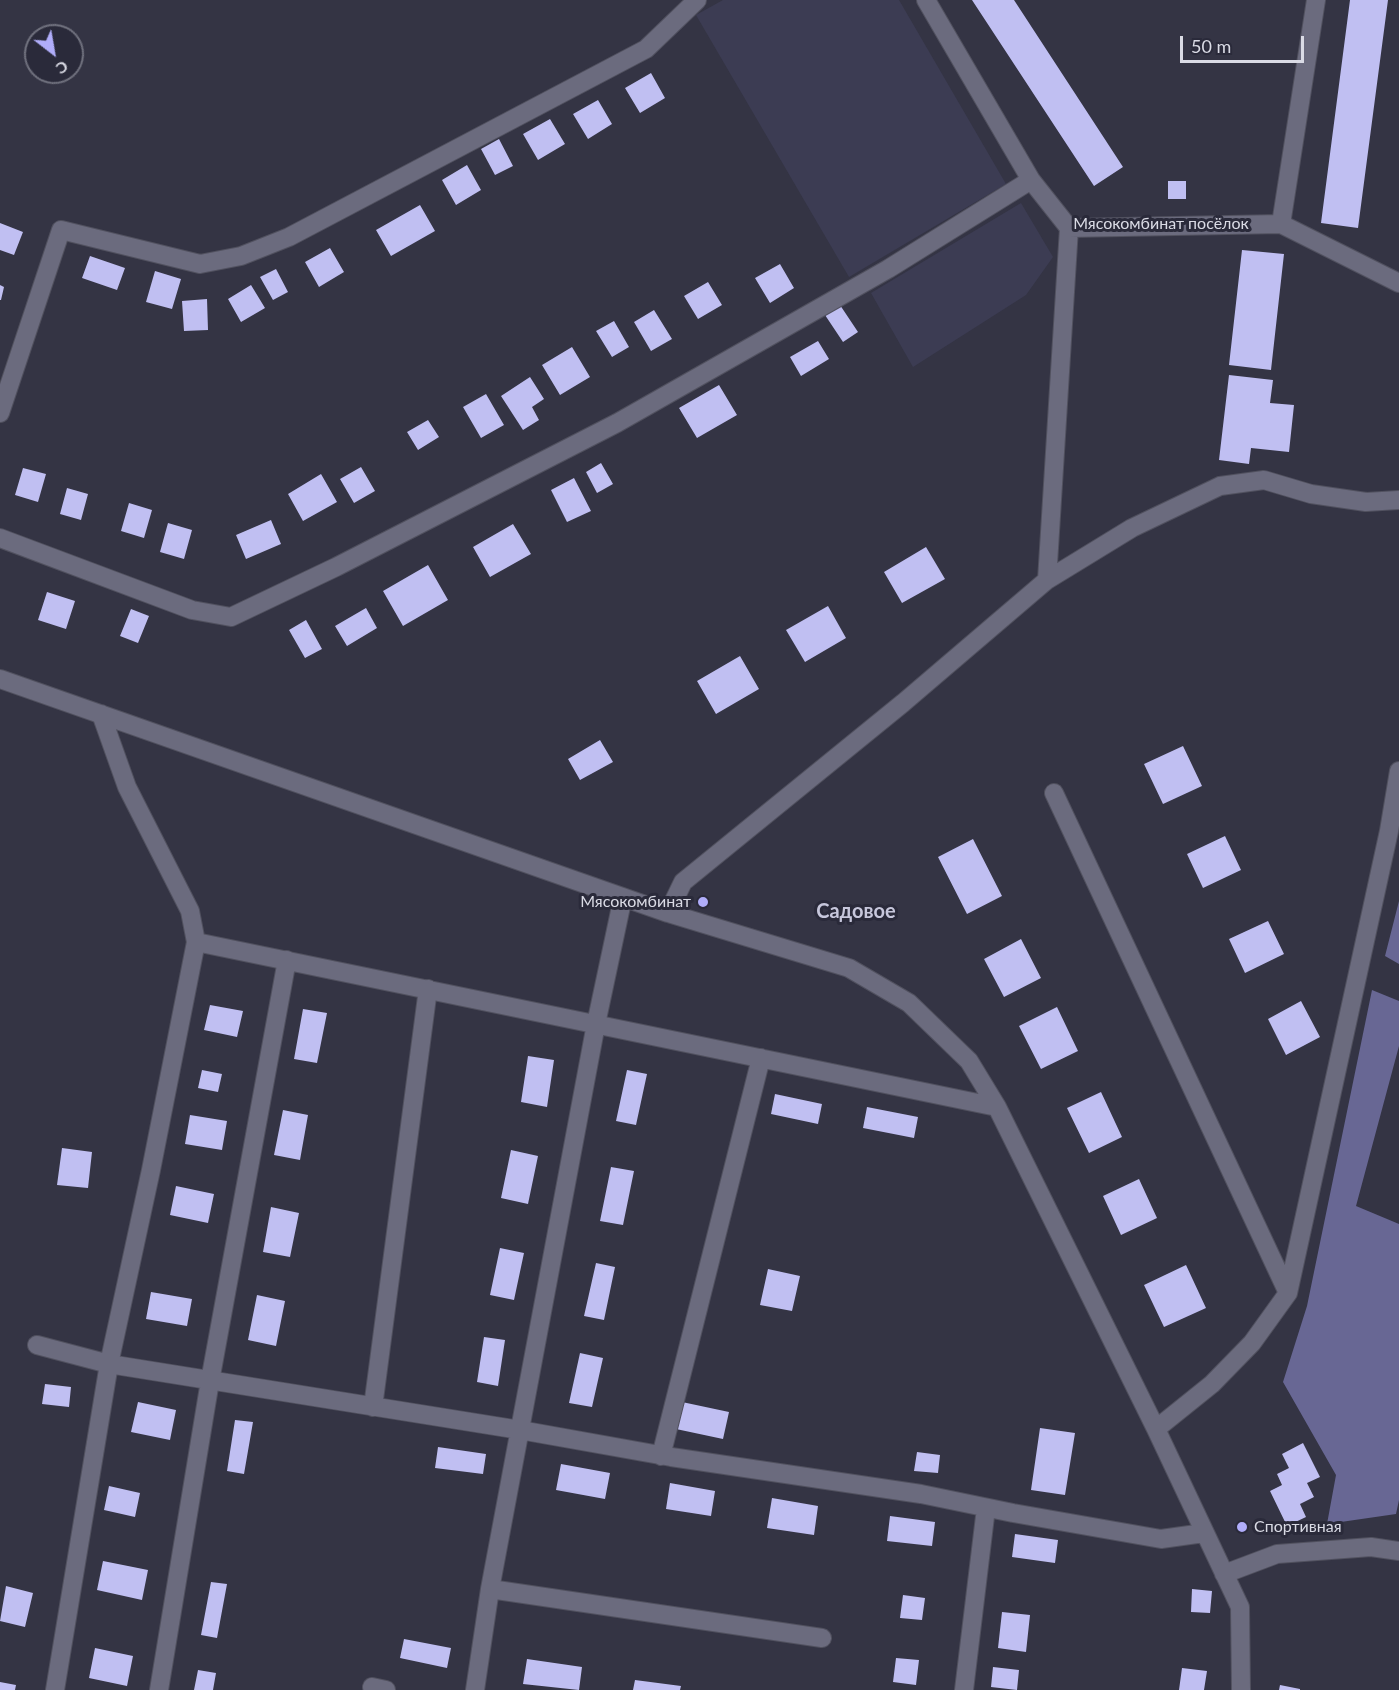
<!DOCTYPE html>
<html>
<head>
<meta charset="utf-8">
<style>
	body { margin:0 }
	#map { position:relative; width:1399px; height:1690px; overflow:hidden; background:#343444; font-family:Lato,sans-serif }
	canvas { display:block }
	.north { position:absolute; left:24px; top:24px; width:60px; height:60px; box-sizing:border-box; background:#2a2a3a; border:2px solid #70717e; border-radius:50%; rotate:149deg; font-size:16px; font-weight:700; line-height:24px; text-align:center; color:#dadbe5 }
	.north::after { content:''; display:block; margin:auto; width:21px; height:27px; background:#b0adfa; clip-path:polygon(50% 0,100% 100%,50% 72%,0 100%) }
	.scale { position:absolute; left:1180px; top:36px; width:124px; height:27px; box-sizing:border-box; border:3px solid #dadbe5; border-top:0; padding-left:8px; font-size:18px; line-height:21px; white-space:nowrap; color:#dadbe5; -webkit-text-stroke:4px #2a2a3a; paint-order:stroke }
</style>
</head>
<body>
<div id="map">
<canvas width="1399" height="1690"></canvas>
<div class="north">С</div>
<div class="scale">50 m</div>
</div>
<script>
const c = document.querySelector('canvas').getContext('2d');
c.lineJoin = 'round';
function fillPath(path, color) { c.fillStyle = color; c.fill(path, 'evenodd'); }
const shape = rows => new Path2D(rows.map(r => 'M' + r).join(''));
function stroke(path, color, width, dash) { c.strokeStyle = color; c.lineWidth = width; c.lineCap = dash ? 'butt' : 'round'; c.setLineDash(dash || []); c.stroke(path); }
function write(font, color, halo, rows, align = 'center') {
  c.font = font + ' Lato,sans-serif'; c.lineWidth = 6; c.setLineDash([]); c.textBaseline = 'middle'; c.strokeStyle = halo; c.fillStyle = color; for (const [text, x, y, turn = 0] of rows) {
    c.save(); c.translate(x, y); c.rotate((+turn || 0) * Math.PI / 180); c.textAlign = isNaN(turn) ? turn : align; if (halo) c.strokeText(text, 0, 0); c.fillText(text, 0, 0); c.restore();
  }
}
const built = shape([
	[723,0,899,0,1006,184,849,277,696,15],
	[1021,203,1053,257,1026,295,913,367,871,293]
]);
const forest = shape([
	[1399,901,1399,964,1385,956],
	[1372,990,1399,1001,1399,1046,1356,1206,1399,1224,1399,1500,1396,1514,1327,1524,1336,1475,1283,1382,1307,1306]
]);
const building = shape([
	[972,0,1014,0,1123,167,1094,186],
	[1350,0,1388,0,1358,228,1321,223],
	[651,73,665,98,640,113,625,88],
	[598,100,612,124,588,139,573,114],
	[550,119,565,144,538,160,523,134],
	[499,139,513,166,495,175,481,149],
	[467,165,481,190,456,205,442,180],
	[1168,181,1186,181,1186,199,1168,199],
	[420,205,435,231,391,256,376,230],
	[0,223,23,232,14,255,0,250],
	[330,248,344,272,319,287,305,262],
	[1242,250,1284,254,1271,370,1229,365],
	[90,256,125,268,117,290,82,278],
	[780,264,794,288,770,303,755,278],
	[276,269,288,292,273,300,260,277],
	[155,271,181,279,172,309,146,302],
	[708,282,722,305,698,319,684,296],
	[0,285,4,287,1,300,0,300],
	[251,285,265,308,241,322,228,299],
	[207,299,208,330,184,331,182,301],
	[840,305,858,332,843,342,825,315],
	[654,310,672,339,651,351,634,322],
	[614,321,629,347,612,357,596,331],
	[818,341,829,359,801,376,790,357],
	[572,347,590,377,560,395,542,365],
	[1229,375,1273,380,1270,403,1294,405,1289,452,1251,448,1249,464,1219,460],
	[530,377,544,399,532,407,539,420,523,430,501,396],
	[719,385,737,415,697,438,679,408],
	[486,394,504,425,481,438,463,407],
	[428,420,439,437,418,450,407,432],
	[601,463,613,484,597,493,586,472],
	[361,467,375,491,354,503,340,479],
	[23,468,46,474,38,502,15,495],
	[321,474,337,502,303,521,288,494],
	[574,478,591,511,567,522,551,490],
	[67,488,88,494,81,520,60,514],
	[129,503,152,510,144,538,121,531],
	[271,520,281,544,246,559,236,535],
	[168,523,192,530,184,559,160,552],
	[513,524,531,554,490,577,473,547],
	[926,547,945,579,902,603,884,572],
	[428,565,448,600,403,626,383,591],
	[47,592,75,601,66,629,38,620],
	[828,606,846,638,805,662,786,630],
	[366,608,377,628,347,646,335,626],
	[131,609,149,616,138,643,120,636],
	[306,620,322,649,305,658,289,630],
	[740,656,759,689,716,714,697,681],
	[600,740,613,762,580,780,568,759],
	[1183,746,1202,786,1163,804,1144,764],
	[1225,836,1241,870,1203,888,1187,854],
	[973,839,1002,896,967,914,938,857],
	[1268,921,1284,954,1245,973,1229,939],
	[1021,939,1041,978,1004,997,984,959],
	[1301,1001,1320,1037,1286,1055,1268,1019],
	[210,1005,243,1011,237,1037,204,1030],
	[1057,1007,1078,1051,1041,1069,1019,1026],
	[303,1009,327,1013,317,1063,294,1059],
	[528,1056,554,1060,547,1107,521,1102],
	[202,1070,222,1074,218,1092,198,1088],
	[627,1070,647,1074,636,1125,616,1121],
	[1101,1092,1122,1137,1089,1153,1067,1108],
	[775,1094,822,1104,818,1124,771,1114],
	[867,1107,918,1117,914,1138,863,1128],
	[283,1110,308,1115,300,1160,274,1155],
	[190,1115,227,1121,222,1150,185,1144],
	[62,1148,92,1152,88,1188,57,1185],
	[511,1150,538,1156,528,1204,501,1198],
	[611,1167,634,1171,623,1225,600,1221],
	[1139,1179,1157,1218,1121,1235,1103,1196],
	[176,1186,214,1194,208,1223,170,1215],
	[271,1207,299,1213,290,1257,263,1252],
	[500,1248,524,1253,514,1300,490,1295],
	[596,1263,615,1267,604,1320,584,1316],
	[1186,1265,1206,1308,1164,1327,1144,1285],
	[768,1269,800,1276,792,1311,760,1305],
	[151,1292,192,1299,187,1326,146,1319],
	[257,1295,285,1301,276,1346,248,1340],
	[484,1337,505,1340,498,1386,477,1382],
	[580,1353,603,1358,592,1407,569,1403],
	[45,1384,71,1387,69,1407,42,1404],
	[138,1402,176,1410,170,1440,131,1432],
	[682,1402,729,1412,723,1439,676,1429],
	[235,1420,253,1422,244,1474,227,1471],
	[1040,1428,1075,1433,1065,1495,1031,1490],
	[1303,1443,1320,1477,1307,1483,1314,1497,1300,1504,1306,1517,1287,1526,1270,1491,1282,1485,1277,1474,1289,1468,1282,1454],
	[438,1447,486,1454,483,1474,435,1468],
	[917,1452,940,1455,938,1473,914,1471],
	[561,1464,610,1473,605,1499,556,1490],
	[670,1483,715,1491,711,1516,666,1509],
	[109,1486,140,1493,135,1517,104,1510],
	[772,1498,818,1506,814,1535,767,1528],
	[890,1516,935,1522,932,1546,887,1541],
	[1015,1534,1058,1540,1055,1563,1012,1557],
	[103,1561,148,1570,142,1600,97,1590],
	[211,1582,227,1584,217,1638,201,1635],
	[6,1586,33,1593,25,1627,0,1621],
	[1192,1589,1212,1591,1210,1613,1191,1612],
	[903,1595,925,1598,922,1620,900,1618],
	[1002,1612,1030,1615,1026,1652,998,1648],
	[404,1639,451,1648,447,1668,400,1658],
	[95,1648,133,1656,127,1686,89,1678],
	[896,1658,919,1660,916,1685,893,1682],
	[527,1659,582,1667,579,1690,523,1684],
	[993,1667,1019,1670,1017,1690,991,1687],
	[1182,1668,1207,1671,1204,1690,1179,1690],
	[198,1670,216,1673,213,1690,194,1690],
	[635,1680,681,1686,680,1690,633,1690],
	[0,1682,16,1685,15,1690,0,1690],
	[1280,1685,1300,1689,1300,1690,1279,1690]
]);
const minor = shape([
	[926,0,1031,180,1069,228,1281,224,1399,283],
	[1281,224,1316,0],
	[0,413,61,230,200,264,241,256,289,237,646,49,697,0],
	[0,538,192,610,231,617,336,567,617,423,888,269,1031,180],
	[1047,580,1132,528,1220,486,1264,480,1311,494,1366,502,1399,500],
	[0,679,668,913,849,968,909,1003,969,1061,997,1107,1156,1429,1240,1607,1241,1690],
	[1054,793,1288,1293],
	[668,913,683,882,903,703,1047,580,1069,228],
	[196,942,997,1107],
	[37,1345,109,1364,520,1430,671,1457,921,1494,1013,1513,1161,1539,1204,1533],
	[373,1407,428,989],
	[1156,1429,1212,1384,1252,1343,1288,1293,1389,831,1399,771],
	[661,1456,761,1058],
	[1224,1574,1277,1554,1371,1547,1399,1551],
	[490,1589,822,1638],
	[372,1687,386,1690],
	[55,1690,109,1364,151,1170,196,942,190,911,127,787,101,714],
	[159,1690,210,1381,287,960],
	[475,1690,490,1589,596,1024,623,897],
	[964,1690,986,1508]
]);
const markers = [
	[703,902,6,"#b0adfa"],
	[1242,1527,6,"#b0adfa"]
];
const streetNames = [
	["Мясокомбинат посёлок",1161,224]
];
const poiNames = [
	["Мясокомбинат",691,902],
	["Спортивная",1254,1527,"left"]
];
const quarterNames = [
	["Садовое",856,912]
];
fillPath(built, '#3c3c53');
fillPath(forest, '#686794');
fillPath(building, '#c0bff2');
stroke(minor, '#51515f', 20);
stroke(minor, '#6b6b7e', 18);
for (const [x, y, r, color] of markers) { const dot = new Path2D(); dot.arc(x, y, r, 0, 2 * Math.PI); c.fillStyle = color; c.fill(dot); stroke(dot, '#2a2a3a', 2); }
write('16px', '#dadbe5', '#2a2a3a', streetNames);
write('16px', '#dadbe5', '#2a2a3a', poiNames, 'right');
write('bold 20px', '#c7c7dc', '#2a2a3a', quarterNames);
</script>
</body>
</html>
